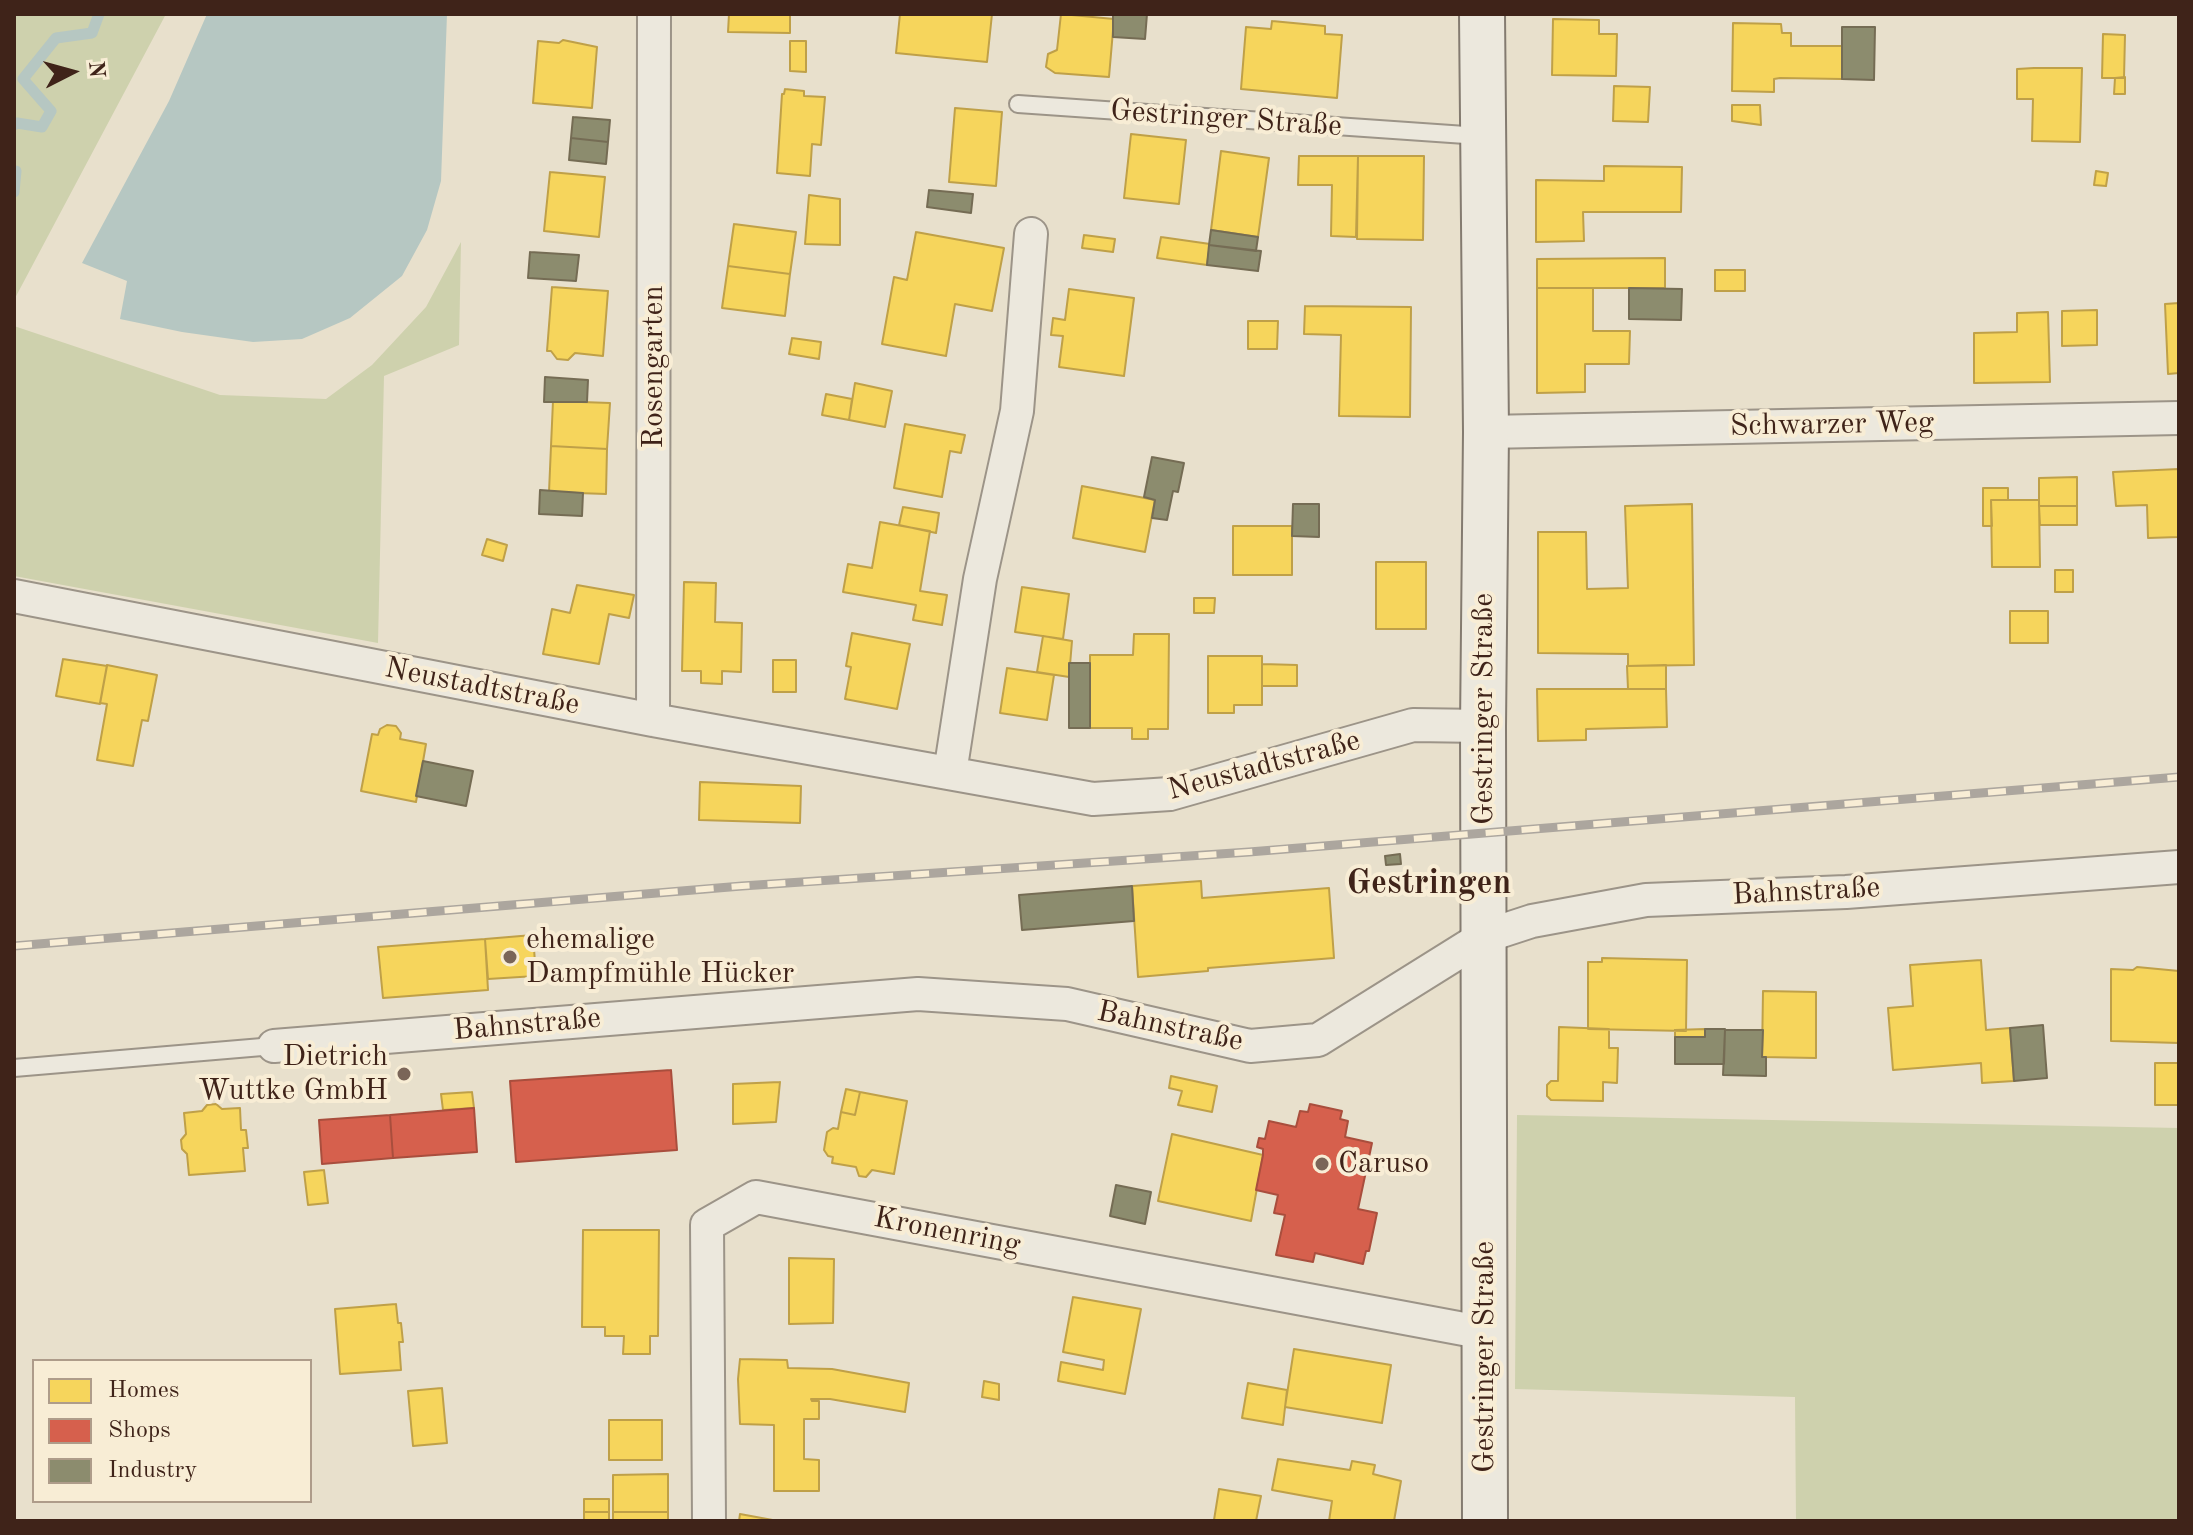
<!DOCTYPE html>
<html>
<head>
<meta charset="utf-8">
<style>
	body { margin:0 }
	#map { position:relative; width:2193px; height:1535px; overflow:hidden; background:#e8e0cc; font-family:"Old Standard TT",serif }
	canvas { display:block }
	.frame { position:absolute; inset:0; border:16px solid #3f2319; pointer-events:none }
	.legend { position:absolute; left:32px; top:1359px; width:280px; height:144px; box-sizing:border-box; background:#f8edd5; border:2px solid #ae9c8a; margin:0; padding:10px 14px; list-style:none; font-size:24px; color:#3f2319 }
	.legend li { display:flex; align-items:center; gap:16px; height:40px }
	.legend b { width:40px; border:2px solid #ae9c8a }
	.north { position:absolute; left:32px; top:32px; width:80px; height:80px; -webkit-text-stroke:6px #f8edd5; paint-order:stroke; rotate:84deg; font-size:22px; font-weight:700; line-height:32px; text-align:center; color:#3f2319 }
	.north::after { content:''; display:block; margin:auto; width:28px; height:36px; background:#3f2319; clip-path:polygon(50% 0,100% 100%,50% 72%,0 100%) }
</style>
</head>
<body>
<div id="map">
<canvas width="2193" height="1535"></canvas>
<div class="frame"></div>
<ul class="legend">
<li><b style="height:22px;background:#f6d55c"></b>Homes</li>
<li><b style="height:22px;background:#d6604d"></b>Shops</li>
<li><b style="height:22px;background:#8c8c6e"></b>Industry</li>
</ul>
<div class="north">N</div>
</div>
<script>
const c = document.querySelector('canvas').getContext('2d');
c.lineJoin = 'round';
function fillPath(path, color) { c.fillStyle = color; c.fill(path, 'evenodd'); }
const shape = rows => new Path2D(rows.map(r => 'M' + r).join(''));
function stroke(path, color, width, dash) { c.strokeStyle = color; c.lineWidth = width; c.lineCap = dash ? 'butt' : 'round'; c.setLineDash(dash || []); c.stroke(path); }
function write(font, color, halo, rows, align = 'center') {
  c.font = font + ' "Old Standard TT",serif'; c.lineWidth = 8; c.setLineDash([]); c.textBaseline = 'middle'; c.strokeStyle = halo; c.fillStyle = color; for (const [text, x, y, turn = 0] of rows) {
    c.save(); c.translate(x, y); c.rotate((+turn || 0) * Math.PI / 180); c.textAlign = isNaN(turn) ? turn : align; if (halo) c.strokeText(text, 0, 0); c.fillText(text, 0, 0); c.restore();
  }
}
const green = shape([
	[14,14,166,14,14,300],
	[461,242,459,345,384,376,378,643,14,576,14,326,220,395,326,399,372,365,426,307],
	[1517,1115,2179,1128,2179,1521,1796,1521,1795,1397,1515,1389]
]);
const water = shape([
	[207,14,222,16,228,14,447,14,441,181,427,230,402,276,350,318,302,339,253,342,182,332,120,319,127,281,82,263,169,101]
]);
const homes = shape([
	[729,14,790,14,790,33,728,32,729,14],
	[900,14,992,14,987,62,896,53,900,14],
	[1061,14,1114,19,1109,77,1055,73,1046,67,1048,54,1057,50,1061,14],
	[1553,19,1599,20,1599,34,1617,34,1616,76,1552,75,1553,19],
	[1272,21,1325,26,1325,34,1342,35,1337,98,1241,89,1246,27,1271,29,1272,21],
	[1733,23,1781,24,1782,33,1791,33,1791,46,1843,46,1842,79,1780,78,1774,79,1774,92,1732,91,1733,23],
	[2103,34,2125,35,2124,78,2102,78,2103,34],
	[563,40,597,47,592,108,533,103,538,41,559,43,563,40],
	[790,41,806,41,806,72,790,71,790,41],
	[2034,68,2082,68,2080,142,2032,141,2033,99,2017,99,2017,69,2034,68],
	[2125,77,2125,94,2114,94,2115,78,2125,77],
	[1614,86,1650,87,1648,122,1613,121,1614,86],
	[785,89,804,91,804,96,825,97,821,145,812,144,810,176,777,173,782,94,784,94,785,89],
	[1732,105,1760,105,1761,125,1732,121,1732,105],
	[955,108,1002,112,996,186,949,182,955,108],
	[1131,134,1186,140,1179,204,1124,198,1131,134],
	[1221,151,1269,158,1258,237,1211,230,1221,151],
	[1299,156,1358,156,1356,237,1331,236,1332,185,1298,185,1299,156],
	[1358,156,1424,156,1423,240,1357,239,1358,156],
	[1604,166,1682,167,1681,212,1583,212,1584,241,1536,242,1536,180,1604,181,1604,166],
	[2096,171,2108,173,2106,186,2094,185,2096,171],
	[550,172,605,177,599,237,544,231,550,172],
	[809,195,840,199,840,245,805,244,809,195],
	[734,224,796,232,790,274,728,266,734,224],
	[916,232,1004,248,992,311,955,304,946,356,882,344,894,277,907,280,916,232],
	[1084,235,1115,239,1113,252,1082,248,1084,235],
	[1161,237,1210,244,1207,265,1157,258,1161,237],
	[1665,258,1665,288,1537,288,1537,259,1665,258],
	[728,266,790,274,785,316,722,308,728,266],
	[1715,270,1745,270,1745,291,1715,291,1715,270],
	[552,287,608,291,603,356,575,353,568,360,557,359,551,351,547,351,552,287],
	[1537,288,1593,288,1593,331,1630,331,1629,364,1585,364,1585,392,1537,393,1537,288],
	[1069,289,1134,298,1124,376,1059,367,1063,336,1051,335,1053,318,1065,320,1069,289],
	[2179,303,2179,373,2168,374,2165,304,2179,303],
	[1305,306,1411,307,1410,417,1339,416,1341,335,1304,334,1305,306],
	[2097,310,2097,345,2062,346,2062,311,2097,310],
	[2048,312,2050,382,1974,383,1974,333,2017,332,2017,313,2048,312],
	[1248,321,1278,321,1277,349,1248,349,1248,321],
	[792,338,821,342,819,359,789,354,792,338],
	[855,383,892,391,885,427,849,420,855,383],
	[826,394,852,399,849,420,822,415,826,394],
	[553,401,610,403,607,449,551,446,553,401],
	[905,424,965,435,961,453,950,451,942,497,894,488,905,424],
	[551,446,607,449,606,494,549,492,551,446],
	[2179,469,2179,537,2148,538,2147,505,2116,506,2113,472,2179,469],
	[2077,477,2077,506,2039,506,2039,478,2077,477],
	[1082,486,1155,500,1145,552,1073,538,1082,486],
	[1983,488,2008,488,2008,500,1991,500,1992,526,1983,526,1983,488],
	[1991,500,2039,500,2040,567,1992,567,1991,500],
	[1692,504,1694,665,1628,666,1628,654,1538,653,1538,532,1586,532,1587,589,1628,588,1625,506,1692,504],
	[2039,506,2077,506,2077,525,2040,525,2039,506],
	[903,507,939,513,936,533,899,525,903,507],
	[880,522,930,531,920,591,947,595,942,625,913,620,916,605,843,592,848,564,872,568,880,522],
	[1233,526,1292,526,1292,575,1233,575,1233,526],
	[487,539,507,545,503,561,482,555,487,539],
	[1376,562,1426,562,1426,629,1376,629,1376,562],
	[2055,570,2073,570,2073,592,2055,592,2055,570],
	[684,582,716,583,715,622,742,623,741,672,722,671,722,684,701,683,701,671,682,671,684,582],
	[577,585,634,595,629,618,609,614,599,664,543,654,552,609,570,613,577,585],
	[1022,587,1069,594,1063,639,1015,632,1022,587],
	[1194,598,1215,598,1214,613,1194,613,1194,598],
	[2010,611,2048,611,2048,643,2010,643,2010,611],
	[852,633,910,644,897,709,845,699,851,667,846,666,852,633],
	[1134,634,1169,634,1168,729,1148,729,1148,739,1132,739,1132,728,1090,728,1090,655,1133,655,1134,634],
	[1043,636,1072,641,1069,677,1037,672,1043,636],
	[1208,656,1262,656,1262,705,1234,705,1234,713,1208,713,1208,656],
	[63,659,107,666,100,704,56,696,63,659],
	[773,660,796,660,796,692,773,692,773,660],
	[1262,664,1297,665,1297,686,1262,686,1262,664],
	[107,665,157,675,148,721,142,720,133,766,97,760,107,704,100,703,107,665],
	[1666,665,1666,689,1628,689,1627,666,1666,665],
	[1007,668,1054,675,1047,720,1000,713,1007,668],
	[1537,689,1666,689,1667,727,1586,729,1586,740,1538,741,1537,689],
	[387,725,396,726,401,733,400,739,426,744,416,802,361,791,372,734,378,735,380,729,387,725],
	[700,782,801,786,800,823,699,820,700,782],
	[1201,881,1202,898,1329,888,1334,958,1208,968,1208,971,1138,977,1132,886,1201,881],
	[533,935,536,976,488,979,485,939,533,935],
	[485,939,488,990,383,998,378,947,485,939],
	[1602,958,1687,960,1686,1031,1588,1029,1588,962,1602,962,1602,958],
	[1981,960,1986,1030,2010,1028,2014,1081,1982,1083,1981,1063,1893,1070,1888,1008,1913,1006,1910,965,1981,960],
	[2137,967,2179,971,2179,1043,2111,1041,2111,969,2133,970,2137,967],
	[1763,991,1816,992,1816,1058,1762,1057,1763,991],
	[1559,1027,1609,1029,1609,1048,1618,1048,1617,1083,1603,1082,1603,1101,1551,1100,1547,1096,1547,1085,1551,1081,1558,1081,1559,1027],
	[1705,1029,1705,1037,1675,1037,1675,1030,1705,1029],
	[2155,1063,2179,1063,2179,1105,2155,1105,2155,1063],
	[1171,1076,1217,1086,1212,1112,1178,1105,1182,1091,1169,1088,1171,1076],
	[780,1082,776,1122,733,1124,733,1084,780,1082],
	[846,1089,860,1092,855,1115,841,1112,846,1089],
	[472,1092,474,1108,443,1110,441,1094,472,1092],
	[860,1092,907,1101,894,1174,872,1170,866,1177,859,1176,856,1167,832,1163,833,1157,828,1156,824,1150,827,1132,833,1128,838,1129,841,1112,855,1115,860,1092],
	[216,1104,222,1109,240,1108,241,1130,246,1130,248,1148,243,1148,245,1171,189,1175,187,1154,182,1149,181,1140,186,1134,184,1113,202,1111,207,1105,216,1104],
	[1172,1134,1263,1155,1251,1221,1158,1201,1172,1134],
	[324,1170,328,1203,308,1205,304,1172,324,1170],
	[583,1230,659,1230,658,1336,650,1336,650,1354,623,1354,624,1336,605,1336,605,1327,582,1327,583,1230],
	[789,1258,834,1259,833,1323,789,1324,789,1258],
	[1073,1297,1141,1309,1125,1394,1058,1381,1061,1362,1103,1370,1104,1360,1063,1352,1073,1297],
	[396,1304,398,1323,401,1323,403,1342,399,1342,401,1370,340,1374,335,1309,396,1304],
	[1294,1349,1391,1365,1382,1423,1285,1407,1294,1349],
	[740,1359,787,1360,788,1368,832,1369,909,1383,905,1412,830,1399,811,1399,812,1401,819,1401,819,1419,804,1419,804,1459,819,1460,819,1491,774,1491,774,1425,740,1424,738,1379,740,1359],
	[984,1381,999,1384,999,1400,982,1397,984,1381],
	[1248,1383,1287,1390,1283,1425,1242,1418,1248,1383],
	[442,1388,447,1443,413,1446,408,1391,442,1388],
	[609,1420,662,1420,662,1460,609,1460,609,1420],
	[1278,1459,1350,1470,1352,1461,1375,1465,1373,1474,1401,1481,1394,1521,1329,1521,1332,1501,1272,1490,1278,1459],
	[668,1474,668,1512,613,1512,613,1475,668,1474],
	[1219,1489,1261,1496,1256,1521,1214,1520,1219,1489],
	[584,1499,609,1499,609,1512,584,1512,584,1499],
	[584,1512,609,1512,609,1521,584,1521,584,1512],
	[613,1512,668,1512,668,1521,613,1521,613,1512],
	[740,1514,778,1521,739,1521,740,1514]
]);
const shops = shape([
	[671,1070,677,1150,516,1162,510,1081,671,1070],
	[1310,1104,1342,1111,1340,1119,1348,1121,1345,1137,1372,1143,1358,1209,1377,1213,1369,1251,1366,1251,1363,1264,1315,1253,1313,1262,1276,1255,1285,1215,1274,1213,1278,1195,1256,1190,1263,1155,1263,1149,1257,1147,1259,1138,1265,1139,1269,1121,1296,1127,1300,1111,1308,1112,1310,1104],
	[474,1108,477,1152,393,1158,390,1115,474,1108],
	[390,1115,393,1158,322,1164,319,1120,390,1115]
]);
const industry = shape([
	[1113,14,1147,14,1145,39,1113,37,1113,14],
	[1842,27,1875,27,1874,80,1842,79,1842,27],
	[573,117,610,120,608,142,571,138,573,117],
	[571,138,608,142,606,164,569,160,571,138],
	[929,190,973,194,971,213,927,207,929,190],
	[1211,230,1258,237,1256,251,1209,245,1211,230],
	[1209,245,1261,251,1258,271,1207,265,1209,245],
	[530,252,579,255,576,281,528,278,530,252],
	[1629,288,1682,289,1681,320,1629,319,1629,288],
	[545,377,588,380,587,402,544,402,545,377],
	[1152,457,1184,463,1178,492,1173,491,1167,520,1152,518,1155,500,1144,497,1152,457],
	[540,490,583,493,582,516,539,514,540,490],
	[1293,504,1319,504,1319,537,1292,536,1293,504],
	[1069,663,1090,663,1090,728,1069,728,1069,663],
	[423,761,473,771,466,806,416,796,423,761],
	[1400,854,1401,864,1386,865,1385,856,1400,854],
	[1132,886,1134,921,1022,930,1019,895,1132,886],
	[2043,1025,2047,1078,2014,1081,2010,1028,2043,1025],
	[1705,1029,1725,1029,1724,1064,1675,1064,1675,1037,1705,1037,1705,1029],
	[1725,1030,1763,1030,1762,1057,1766,1057,1766,1076,1723,1075,1725,1030],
	[1116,1185,1151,1192,1145,1224,1110,1216,1116,1185]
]);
const stream = shape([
	[14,125,17,123,42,127,51,111,23,79,56,38,92,33,99,14],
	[14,171,16,171,14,192]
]);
const lane = shape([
	[1018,104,1480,136],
	[14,1068,274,1046]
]);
const street = shape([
	[1486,432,2179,418],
	[14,596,653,720,1093,799,1170,794,1413,725,1483,726],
	[653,720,654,14],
	[950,773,980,579,1017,411,1031,234],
	[274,1046,918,994,1067,1004,1250,1046,1318,1040,1483,937,1532,921,1646,900,1846,892,2179,867],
	[709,1521,707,1225,756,1197,1485,1333]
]);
const secondary = shape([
	[1482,14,1486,432,1483,726,1485,1521]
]);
const rail = shape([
	[14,946,742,886,1249,852,2179,777]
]);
const markers = [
	[510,957,8,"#7a6558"],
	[404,1074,8,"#7a6558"],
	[1322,1164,8,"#7a6558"]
];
const streetNames = [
	["Gestringer Straße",1226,119,4],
	["Rosengarten",654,367,-90],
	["Schwarzer Weg",1832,425,-1],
	["Neustadtstraße",482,687,11],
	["Gestringer Straße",1484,709,-90],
	["Neustadtstraße",1264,766,-15],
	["Bahnstraße",1806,892,-3],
	["Bahnstraße",527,1025,-5],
	["Bahnstraße",1170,1027,12],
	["Kronenring",947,1232,11],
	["Gestringer Straße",1485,1357,-90]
];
const poiNames = [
	["ehemalige",526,940],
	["Dampfmühle Hücker",526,974],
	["Dietrich",388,1057,"right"],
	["Wuttke GmbH",388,1091,"right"],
	["Caruso",1338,1164]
];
const quarterNames = [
	["Gestringen",1429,884]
];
fillPath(green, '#ced1ad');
fillPath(water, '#b6c7c2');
fillPath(homes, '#f6d55c');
stroke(homes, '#bfa048', 2);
fillPath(shops, '#d6604d');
stroke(shops, '#a94e3d', 2);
fillPath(industry, '#8c8c6e');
stroke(industry, '#756c54', 2);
stroke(stream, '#b6c7c2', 11);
stroke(lane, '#9c9488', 20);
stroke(street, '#9c9488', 36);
stroke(secondary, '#847b70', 48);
stroke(lane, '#ece8dd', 16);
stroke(street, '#ece8dd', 32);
stroke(secondary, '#ece8dd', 44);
stroke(rail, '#aca69e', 9);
stroke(rail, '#f8edd5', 6, [18]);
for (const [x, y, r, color] of markers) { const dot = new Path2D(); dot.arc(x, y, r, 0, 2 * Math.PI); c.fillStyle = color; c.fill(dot); stroke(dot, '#f8edd5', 3); }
write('30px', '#3f2319', '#f8edd5', streetNames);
write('30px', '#3f2319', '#f8edd5', poiNames, 'left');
write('bold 34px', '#3f2319', '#f8edd5', quarterNames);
</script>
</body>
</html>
